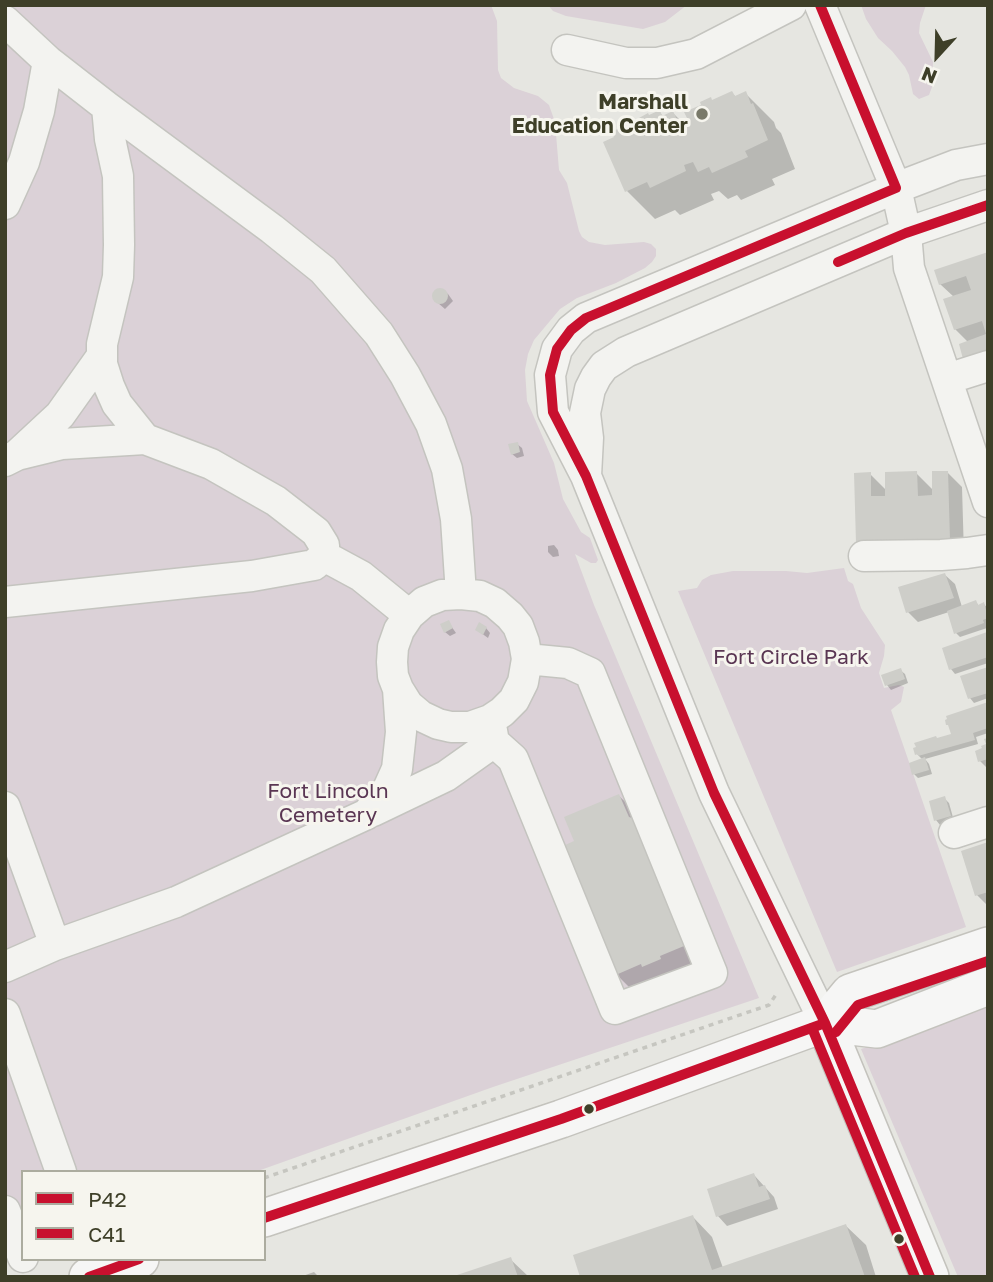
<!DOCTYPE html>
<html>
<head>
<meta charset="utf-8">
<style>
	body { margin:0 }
	#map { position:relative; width:993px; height:1282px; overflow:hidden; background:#e6e6e1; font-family:"Golos Text",sans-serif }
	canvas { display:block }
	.frame { position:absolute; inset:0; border:7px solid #3e3f28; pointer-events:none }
	.legend { position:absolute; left:21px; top:1170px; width:245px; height:91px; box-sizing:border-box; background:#f6f5ee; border:2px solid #acac9f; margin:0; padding:9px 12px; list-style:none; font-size:21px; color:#3e3f28 }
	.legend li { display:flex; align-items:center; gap:14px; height:35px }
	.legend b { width:35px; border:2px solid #acac9f }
	.north { position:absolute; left:902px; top:21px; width:70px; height:70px; -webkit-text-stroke:5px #f6f5ee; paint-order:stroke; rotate:202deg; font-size:19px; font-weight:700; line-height:28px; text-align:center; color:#3e3f28 }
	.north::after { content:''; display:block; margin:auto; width:24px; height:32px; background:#3e3f28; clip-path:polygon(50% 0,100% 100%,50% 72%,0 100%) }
</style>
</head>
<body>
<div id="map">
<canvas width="993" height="1282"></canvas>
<div class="frame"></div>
<ul class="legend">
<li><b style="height:9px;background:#c8102e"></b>P42</li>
<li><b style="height:9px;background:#c8102e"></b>C41</li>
</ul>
<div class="north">N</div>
</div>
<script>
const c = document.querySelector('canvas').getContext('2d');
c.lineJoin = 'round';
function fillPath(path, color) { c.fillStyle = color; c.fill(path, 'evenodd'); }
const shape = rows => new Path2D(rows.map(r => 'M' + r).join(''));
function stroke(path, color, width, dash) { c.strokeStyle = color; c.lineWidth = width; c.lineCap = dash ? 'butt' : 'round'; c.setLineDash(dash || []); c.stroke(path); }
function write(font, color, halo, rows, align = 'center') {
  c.font = font + ' "Golos Text",sans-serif'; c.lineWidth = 6; c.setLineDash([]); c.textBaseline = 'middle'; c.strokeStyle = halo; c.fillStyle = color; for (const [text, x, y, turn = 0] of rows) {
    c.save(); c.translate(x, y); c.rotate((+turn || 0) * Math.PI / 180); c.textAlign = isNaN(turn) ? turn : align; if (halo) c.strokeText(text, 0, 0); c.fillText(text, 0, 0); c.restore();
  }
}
const green = shape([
	[5,5,491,5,497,21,498,70,501,78,514,88,538,96,549,105,555,122,559,170,567,183,579,231,582,237,589,242,605,245,644,242,651,244,656,249,656,256,652,262,645,268,616,283,577,298,560,309,534,340,528,354,525,370,527,401,554,463,563,499,581,532,590,538,598,560,596,563,591,563,575,554,594,605,759,998,493,1087,255,1172,23,1172,23,1252,5,1258],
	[548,5,687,5,665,22,643,29,566,16,553,11],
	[861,5,926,5,920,23,919,33,933,62,932,87,929,95,919,99,913,94,909,75,905,67,892,51,878,38,866,19],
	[844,568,848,581,853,584,861,608,885,645,884,656,879,673,884,688,899,685,904,687,901,702,891,710,966,927,837,972,678,591,697,588,702,580,711,575,733,571,786,571,807,573],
	[988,1007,988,1277,958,1277,861,1049]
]);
const shadow = shape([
	[732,93,736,97,745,93,774,122,776,128,781,133,795,169,772,179,775,185,741,200,737,195,728,199,719,191,711,194,714,200,680,215,675,210,655,219,627,191,650,117,659,112,664,117,673,113,682,122,713,101],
	[988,253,988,370,968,342,955,329,954,297,940,284],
	[440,289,448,294,453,301,445,309,438,303,433,296],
	[517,444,522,448,524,456,517,458,512,454],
	[947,472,962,487,964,555,872,557,870,474,887,491,916,473,934,491],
	[554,545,558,550,559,556,553,557,548,552,548,546],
	[945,575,955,584,962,607,976,602,979,606,984,604,988,609,988,624,986,624,987,628,960,637,956,633,949,612,918,622,908,612],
	[449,623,456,633,450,636,445,632],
	[486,628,490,633,488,638,477,630],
	[986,634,988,635,988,663,955,674,951,669],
	[988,669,988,698,974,703,970,698],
	[900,670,905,674,908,683,891,690,887,685],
	[988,704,988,733,976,737,978,744,925,759,929,764,932,774,918,778,914,774,923,760,917,754,937,740,954,735],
	[988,745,988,769,980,761],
	[619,796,639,815,705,963,634,992,613,971,577,842],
	[944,798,949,803,954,821,940,825,936,820],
	[988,844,988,905,987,905,977,895],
	[754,1175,774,1197,778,1209,727,1226,718,1216],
	[693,1217,712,1237,723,1268,846,1226,866,1245,876,1277,582,1277],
	[510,1259,529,1277,458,1277],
	[314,1272,319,1277,300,1277]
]);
const building = shape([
	[732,91,735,96,746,91,751,104,753,103,768,140,745,151,748,157,712,173,709,167,698,172,693,162,684,165,686,171,650,188,647,182,625,192,603,142,614,137,611,132,640,119,639,118,648,113,649,115,660,110,662,116,673,111,678,122,687,118,684,112,701,105,700,102,711,97,712,100],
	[988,252,988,351,963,359,959,344,986,334,982,321,954,330,943,299,971,290,966,276,939,285,934,270],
	'432 296a8 8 0 1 1 16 0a8 8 0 1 1-16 0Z',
	[518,442,520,452,511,455,508,444],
	[917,471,918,496,932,495,932,471,948,471,950,541,856,543,854,473,871,472,871,496,885,496,885,472],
	[945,573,954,598,906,613,898,587],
	[976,600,978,605,984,602,988,618,983,620,984,623,954,634,947,611],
	[449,620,453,628,444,633,440,624],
	[479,622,487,627,483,635,475,630],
	[987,632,988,657,949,670,942,648],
	[988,667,988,693,968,699,960,676],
	[901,668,905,679,885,686,881,675],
	[988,702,988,728,973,733,975,740,918,756,918,754,915,755,913,748,916,747,914,743,936,736,937,738,951,734,948,725,946,725,945,720,947,719,946,716],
	[988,738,988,759,978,762,975,751,982,748,981,746,986,744,984,739],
	[925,757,929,770,912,775,909,763],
	[619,794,629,817,635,819,686,942,684,946,660,956,661,959,642,967,641,964,618,974,612,972,563,846,574,841,564,817],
	[945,796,951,816,934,821,929,801],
	[988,842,988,892,975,896,961,851],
	[754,1173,759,1187,765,1185,770,1199,716,1217,707,1189],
	[693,1215,712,1270,846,1224,865,1277,580,1277,573,1255],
	[511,1257,518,1277,454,1277,454,1276]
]);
const path = shape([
	[264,1178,769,1005,777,993]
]);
const minor = shape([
	[820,5,896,188,906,233,909,268,988,502],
	[5,21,48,61,107,107,272,229,323,270,379,334,405,375,431,424,447,469,456,519,461,594],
	[567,50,626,63,657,63,696,54,791,5],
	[107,107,110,139,118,176,119,245,118,277,102,344,102,364,109,386,117,404,145,439],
	[5,204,24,162,39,111,48,61],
	[947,379,988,366],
	[18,454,60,415,102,356],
	[5,461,17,455,62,444,145,439,211,464,276,501,316,532,324,545,324,556,314,565,252,576,5,602],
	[586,476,588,438,585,413,590,389,596,377,604,366,626,352,906,233,988,205],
	[324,556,361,576,409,615],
	[864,556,941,555,967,553,988,550],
	[494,742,513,759,615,1009,712,973,590,673,568,663,527,659],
	[5,807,55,945],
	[373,811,446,776,494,742,491,725],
	[954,833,988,822],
	[5,967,55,945,176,902,367,814,388,789,397,769,401,732,398,689,393,676,392,662,393,647,399,630,409,615,424,602,442,595,461,594,480,596,495,603,510,616,518,626,524,642,527,659,523,682,514,700,502,712,490,720,470,727,451,727,438,724,421,716,408,705,398,689],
	[5,1014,61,1172],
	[825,1023,714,793,586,476,553,412,550,375,557,349,571,330,586,318,896,188,956,165,988,159],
	[5,1211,23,1257]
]);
const major = shape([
	[825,1023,930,1277],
	[825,1023,850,993,988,946],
	[264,1218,561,1119,825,1023,877,1029,988,986],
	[88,1277,140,1259]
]);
const bus1 = shape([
	[820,5,896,188],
	[896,188,586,318,571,330,557,349,550,375,553,412,586,476,714,793,825,1023,930,1277],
	[838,262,906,233,988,205],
	[264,1218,561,1119,825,1023],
	[89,1277,139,1259]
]);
const bus2 = shape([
	[812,1028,915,1277],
	[836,1032,858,1005,988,961]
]);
const markers = [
	[702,114,7,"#797969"],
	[589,1109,6,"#3e3f28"],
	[899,1239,6,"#3e3f28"]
];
const poiNames = [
	["Marshall",688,102],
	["Education Center",688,126]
];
const parkNames = [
	["Fort Circle Park",791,657],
	["Fort Lincoln",328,791],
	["Cemetery",328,815]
];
fillPath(green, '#dbd1d7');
fillPath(shadow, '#0003');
fillPath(building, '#cecec9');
stroke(minor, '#c4c4bf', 33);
stroke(major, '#c4c3bd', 40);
stroke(path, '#c6c6c0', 3.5, [5, 5]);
stroke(minor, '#f3f3f0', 30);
stroke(major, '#f6f6f5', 37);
stroke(bus1, '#c8102e', 10);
stroke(bus2, '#c8102e', 10);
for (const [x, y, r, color] of markers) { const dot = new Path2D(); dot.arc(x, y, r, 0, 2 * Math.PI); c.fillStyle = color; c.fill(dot); stroke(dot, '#f6f5ee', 2.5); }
write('bold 21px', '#3e3f28', '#f6f5ee', poiNames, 'right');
write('21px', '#5a3653', '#f6f5ee', parkNames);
</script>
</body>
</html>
